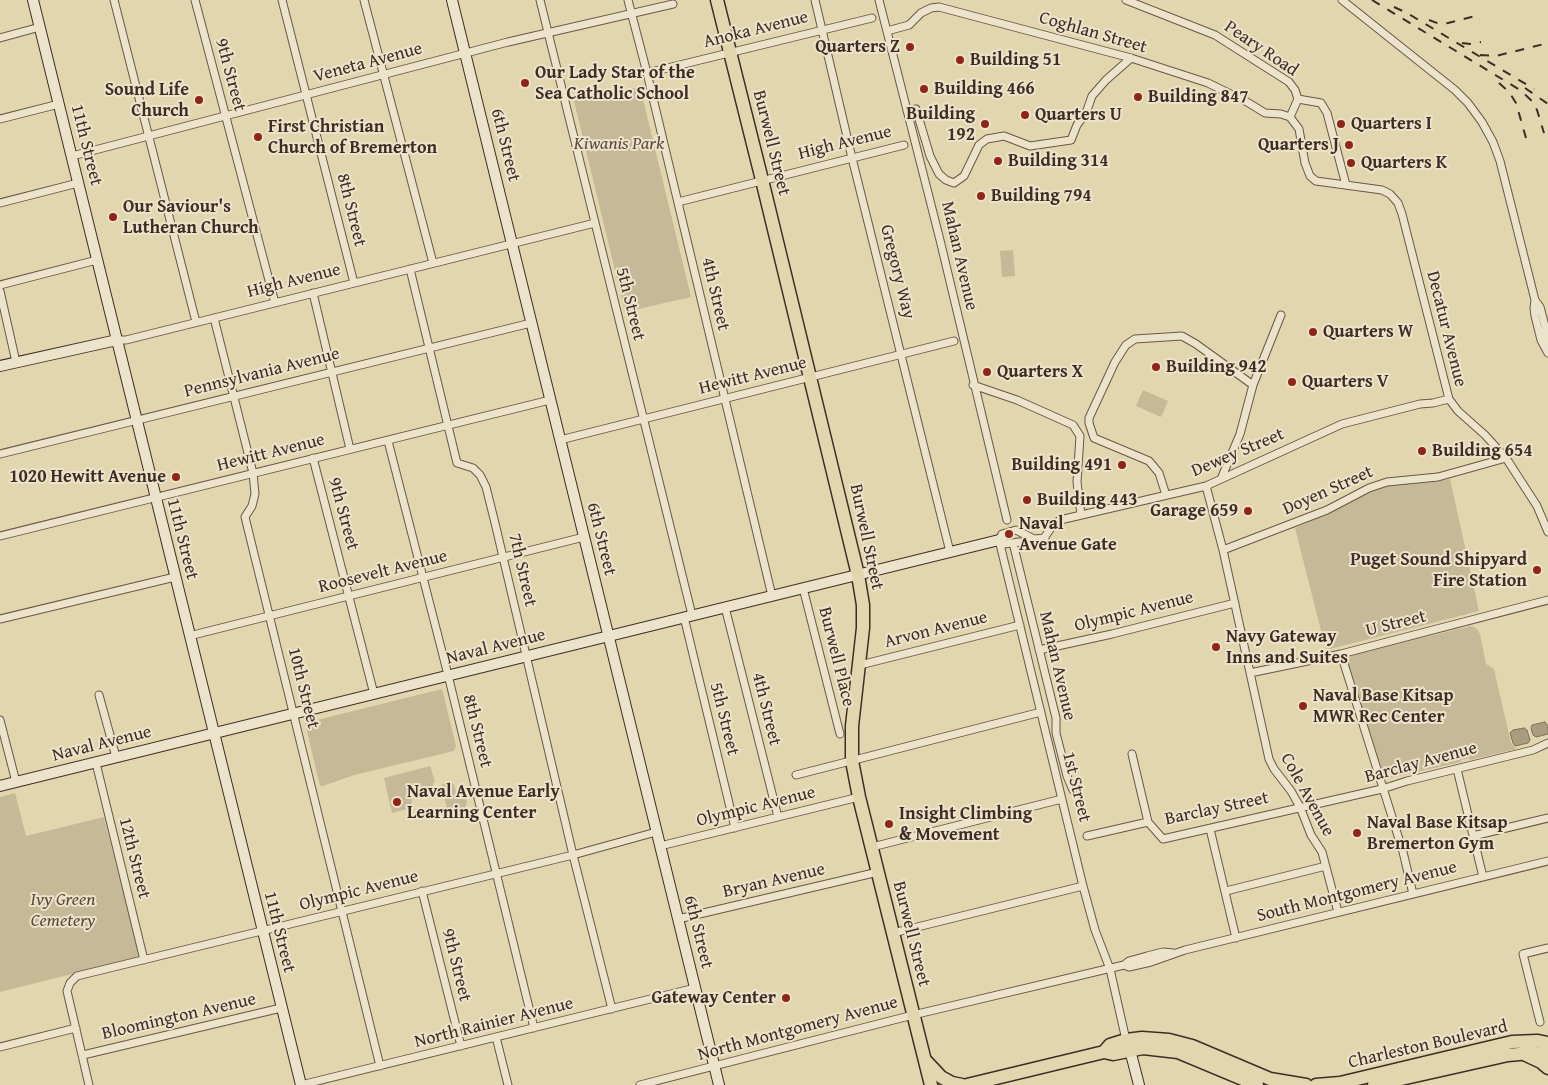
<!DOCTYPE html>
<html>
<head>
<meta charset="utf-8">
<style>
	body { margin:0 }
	canvas { display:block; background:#e1d6ae }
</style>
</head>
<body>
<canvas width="1548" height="1085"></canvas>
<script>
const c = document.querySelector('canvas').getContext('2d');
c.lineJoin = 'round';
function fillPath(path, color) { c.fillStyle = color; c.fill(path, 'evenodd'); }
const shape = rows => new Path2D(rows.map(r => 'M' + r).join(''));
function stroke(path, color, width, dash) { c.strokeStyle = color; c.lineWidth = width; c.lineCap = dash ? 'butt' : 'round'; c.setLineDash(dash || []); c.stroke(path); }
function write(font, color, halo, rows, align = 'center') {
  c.font = font + ' "Gentium Book Plus",serif'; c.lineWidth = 4; c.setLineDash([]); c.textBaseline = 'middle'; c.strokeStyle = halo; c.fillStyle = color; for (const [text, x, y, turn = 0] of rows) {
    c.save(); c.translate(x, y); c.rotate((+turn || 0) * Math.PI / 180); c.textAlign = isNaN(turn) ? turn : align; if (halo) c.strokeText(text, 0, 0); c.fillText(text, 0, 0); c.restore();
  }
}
const green = shape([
	[640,87,691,297,625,312,574,101,613,91,614,93],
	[1013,250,1015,276,1002,277,1000,251],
	[1143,390,1168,401,1161,417,1136,406],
	[1450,479,1479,611,1326,650,1295,528,1332,512,1374,490,1392,485,1433,482],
	[1471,626,1476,628,1480,634,1486,664,1494,669,1511,743,1516,749,1470,760,1469,758,1461,760,1461,762,1385,779,1349,668,1348,660,1352,655],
	[442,689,456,746,454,751,354,775,323,786,320,786,305,723],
	[430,766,435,782,433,783,433,789,417,793,412,800,411,808,392,813,384,778],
	[453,783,456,792,465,797,467,802,464,811,448,815,442,784],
	[15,793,26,836,104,817,140,957,0,992,0,797]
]);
const water = shape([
	[1545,722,1548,726,1548,734,1536,737,1533,735,1531,728,1532,725,1545,722],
	[1524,728,1527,730,1530,740,1528,743,1515,746,1513,743,1510,733,1513,730,1524,728]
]);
const street = shape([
	[114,0,196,322],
	[195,0,275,303],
	[282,0,354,283],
	[364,0,433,263],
	[540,0,692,615],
	[628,0,647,73,772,596],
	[815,0,852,158,950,552],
	[879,0,940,240,1007,520],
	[1126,0,1215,35,1289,82,1295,90,1298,99,1321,103,1327,113,1346,185],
	[1342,0,1455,90,1468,103,1482,122,1493,142,1500,161,1535,300,1540,307,1545,326,1545,346],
	[887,31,909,25,921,13,931,8,939,7,1131,58,1208,83,1247,102,1265,113,1281,114,1290,117],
	[0,38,40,27],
	[647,73,872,18],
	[1298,99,1290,117,1299,129,1305,163,1310,176,1316,181,1382,190,1390,194,1398,203,1402,214,1449,399,1458,411,1485,435,1506,458,1537,506,1548,532],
	[907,111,916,109,930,156,939,174,946,180,954,183,964,176,979,145,987,139,1004,136,1030,146,1071,140,1077,125,1086,113,1092,96,1106,80,1131,58],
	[0,119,59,104],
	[72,156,508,42,673,4],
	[678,202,904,145],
	[0,203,78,183],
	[410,269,457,463,473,468,480,475,486,487,495,523,573,855,612,1009],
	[0,285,97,260],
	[0,291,16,362],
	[313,293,350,449],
	[1535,300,1534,308,1535,316,1541,340,1548,353],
	[214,318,253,473,255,494,252,506,245,517,380,1066],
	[117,340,126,340,595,223],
	[973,385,1017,400,1073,425,1080,436,1077,482,1081,515],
	[560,440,954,341],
	[388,441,448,675,534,1028],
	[0,454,531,323],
	[313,458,374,694],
	[1221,479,1240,434,1253,385,1281,315],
	[1206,486,1223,550,1269,759,1274,769,1291,791,1300,807,1311,835,1322,852,1338,912],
	[1166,495,1159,473,1149,461,1094,438,1089,423,1089,418,1115,362,1126,345,1135,339,1182,336,1196,344,1253,385],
	[1002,534,1016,530,1034,539,1045,538],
	[0,536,550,400],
	[999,540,1083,886,1095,930,1110,969,1126,1040],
	[1004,544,1019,542,1034,545,1040,544,1053,525,1060,520,1206,486,1342,424,1420,404,1433,403,1449,399],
	[1014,547,1056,718,1056,733,1067,776,1073,790],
	[1223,550,1327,510,1369,488,1387,482,1438,477,1506,458],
	[803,588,840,734],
	[725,607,778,817],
	[684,617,735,828],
	[0,619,175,577],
	[189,636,584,537],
	[1039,650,1112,634,1235,603],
	[1341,654,1403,852,1413,894],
	[860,665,1020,625],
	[1250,673,1341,654,1548,600],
	[99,695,116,757],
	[0,720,16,782],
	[1132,754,1148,822],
	[96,763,144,960],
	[1457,769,1483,877],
	[796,775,1041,712],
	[1210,829,1236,938],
	[1087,836,1148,822,1163,839,1382,789,1407,781,1533,750,1548,743],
	[1473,836,1548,818],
	[660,846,859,797],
	[872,847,1062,799],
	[422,891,461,1046],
	[1226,891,1326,866],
	[678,919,878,872],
	[893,933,1083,886],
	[1124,965,1129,961,1147,956,1163,952,1173,953],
	[1540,1022,1523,954,1548,948],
	[496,1037,508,1085],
	[0,1047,76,1028],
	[83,1055,281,1008],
	[89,1085,67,991,70,983,77,976,573,855,656,832],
	[301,1085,695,988],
	[640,1085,913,1015,1124,965,1129,967,1151,962,1185,950,1548,861]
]);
const secondary = shape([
	[33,0,301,1085],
	[452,0,719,1085],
	[0,366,117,340],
	[0,786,999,540,1003,537],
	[1130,1050,1139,1085]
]);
const highway = shape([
	[717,0,762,180,858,575,863,605,863,628,852,726,852,761,859,797,931,1085],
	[1104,1052,1110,1045,1126,1040,1142,1038,1169,1040,1192,1046,1270,1079,1306,1085],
	[1526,1055,1541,1062,1548,1068],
	[926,1061,941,1077,952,1083,962,1085],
	[967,1085,1104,1052,1113,1054,1143,1048,1178,1052,1257,1085],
	[1316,1085,1340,1083,1512,1042,1537,1041,1548,1043],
	[1374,1085,1508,1055,1530,1053,1548,1054]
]);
const rail = shape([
	[1372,0,1520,90,1532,101,1537,110,1544,133],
	[1394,7,1407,13,1534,89],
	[1429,20,1440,24,1448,23,1475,16],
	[1462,43,1470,44,1481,42],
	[1480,55,1496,56,1548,43],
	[1499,83,1509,92,1516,103,1526,138],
	[1525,88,1548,104]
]);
const markers = [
	[910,47,5,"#8f2418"],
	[960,60,5,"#8f2418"],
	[525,83,5,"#8f2418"],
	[924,89,5,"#8f2418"],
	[1138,97,5,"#8f2418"],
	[199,100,5,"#8f2418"],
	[1025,115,5,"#8f2418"],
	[985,124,5,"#8f2418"],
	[1341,124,5,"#8f2418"],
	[258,137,5,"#8f2418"],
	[1349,145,5,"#8f2418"],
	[998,161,5,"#8f2418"],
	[1351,163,5,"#8f2418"],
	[981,196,5,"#8f2418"],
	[113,217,5,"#8f2418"],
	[1313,332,5,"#8f2418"],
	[1156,367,5,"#8f2418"],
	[987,372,5,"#8f2418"],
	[1292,382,5,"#8f2418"],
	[1422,451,5,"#8f2418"],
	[1122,465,5,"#8f2418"],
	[176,477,5,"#8f2418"],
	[1027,500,5,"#8f2418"],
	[1248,511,5,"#8f2418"],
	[1009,534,5,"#8f2418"],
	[1537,570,5,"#8f2418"],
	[1216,647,5,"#8f2418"],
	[1303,706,5,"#8f2418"],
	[397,802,5,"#8f2418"],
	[889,824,5,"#8f2418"],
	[1357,833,5,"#8f2418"],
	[786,998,5,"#8f2418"]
];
const streetNames = [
	["Anoka Avenue",756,30,-14],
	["Coghlan Street",1093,33,16],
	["Peary Road",1261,49,34],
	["Veneta Avenue",368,63,-15],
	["9th Street",230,75,75],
	["Burwell Street",771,143,76],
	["High Avenue",845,143,-14],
	["11th Street",86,145,76],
	["6th Street",505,145,76],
	["8th Street",351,210,76],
	["Mahan Avenue",959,256,77],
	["Gregory Way",897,272,76],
	["High Avenue",294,281,-14],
	["4th Street",715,294,77],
	["5th Street",630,304,76],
	["Decatur Avenue",1446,329,76],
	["Pennsylvania Avenue",262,373,-14],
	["Hewitt Avenue",753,376,-14],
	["Hewitt Avenue",271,453,-14],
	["Dewey Street",1238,453,-23],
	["Doyen Street",1328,491,-24],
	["9th Street",343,514,75],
	["Burwell Street",866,537,78],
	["11th Street",182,539,76],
	["6th Street",601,539,76],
	["7th Street",522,570,77],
	["Roosevelt Avenue",383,572,-14],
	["Olympic Avenue",1134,612,-14],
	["U Street",1396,624,-14],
	["Arvon Avenue",936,630,-14],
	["Naval Avenue",496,647,-14],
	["Burwell Place",836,657,76],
	["Mahan Avenue",1057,666,77],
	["10th Street",303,688,76],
	["4th Street",766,709,76],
	["5th Street",724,719,76],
	["8th Street",477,731,76],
	["Naval Avenue",102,744,-14],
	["Barclay Avenue",1421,763,-15],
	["1st Street",1076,787,76],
	["Cole Avenue",1307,795,61],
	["Olympic Avenue",756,807,-14],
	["Barclay Street",1217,809,-12],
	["12th Street",134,858,76],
	["Bryan Avenue",774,881,-13],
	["Olympic Avenue",359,891,-14],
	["South Montgomery Avenue",1357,892,-14],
	["11th Street",279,932,76],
	["6th Street",698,932,76],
	["Burwell Street",911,934,76],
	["9th Street",456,965,76],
	["Bloomington Avenue",179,1017,-13],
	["North Rainier Avenue",494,1023,-14],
	["North Montgomery Avenue",798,1029,-15],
	["Charleston Boulevard",1428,1045,-13]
];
const poiNames = [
	["Quarters Z",900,47,"right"],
	["Building 51",970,60],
	["Our Lady Star of the",535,73],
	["Sea Catholic School",535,94],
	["Building 466",934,89],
	["Sound Life",189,90,"right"],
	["Church",189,111,"right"],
	["Building 847",1148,97],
	["Building",975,114,"right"],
	["192",975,135,"right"],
	["Quarters U",1035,115],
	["Quarters I",1351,124],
	["First Christian",268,127],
	["Church of Bremerton",268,148],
	["Quarters J",1339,145,"right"],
	["Building 314",1008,161],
	["Quarters K",1361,163],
	["Building 794",991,196],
	["Our Saviour's",123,207],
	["Lutheran Church",123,228],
	["Quarters W",1323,332],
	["Building 942",1166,367],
	["Quarters X",997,372],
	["Quarters V",1302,382],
	["Building 654",1432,451],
	["Building 491",1112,465,"right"],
	["1020 Hewitt Avenue",166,477,"right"],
	["Building 443",1037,500],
	["Garage 659",1238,511,"right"],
	["Naval",1019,524],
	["Avenue Gate",1019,545],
	["Puget Sound Shipyard",1527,560,"right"],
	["Fire Station",1527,581,"right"],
	["Navy Gateway",1226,637],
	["Inns and Suites",1226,658],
	["Naval Base Kitsap",1313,696],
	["MWR Rec Center",1313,717],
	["Naval Avenue Early",407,792],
	["Learning Center",407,813],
	["Insight Climbing",899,814],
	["& Movement",899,835],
	["Naval Base Kitsap",1367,823],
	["Bremerton Gym",1367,844],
	["Gateway Center",776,998,"right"]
];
const parkNames = [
	["Kiwanis Park",619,144],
	["Ivy Green",63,900],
	["Cemetery",63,921]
];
fillPath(green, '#c5b997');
fillPath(water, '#aa9d7f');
stroke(water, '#7f705b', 1);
stroke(street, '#685747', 9);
stroke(secondary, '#3f2d25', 12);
stroke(highway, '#3f2d25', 15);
stroke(street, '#ece4ca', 7);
stroke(secondary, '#ece4ca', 10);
stroke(highway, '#e1d6ae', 12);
stroke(rail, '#3f2d25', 2, [9, 9]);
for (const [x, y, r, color] of markers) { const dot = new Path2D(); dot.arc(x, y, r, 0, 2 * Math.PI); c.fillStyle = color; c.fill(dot); stroke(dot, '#ece4ca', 2); }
write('18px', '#3f2d25', '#ece4ca', streetNames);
write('bold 18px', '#3f2d25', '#ece4ca', poiNames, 'left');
write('italic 18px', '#5a493c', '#ece4ca', parkNames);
</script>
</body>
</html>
